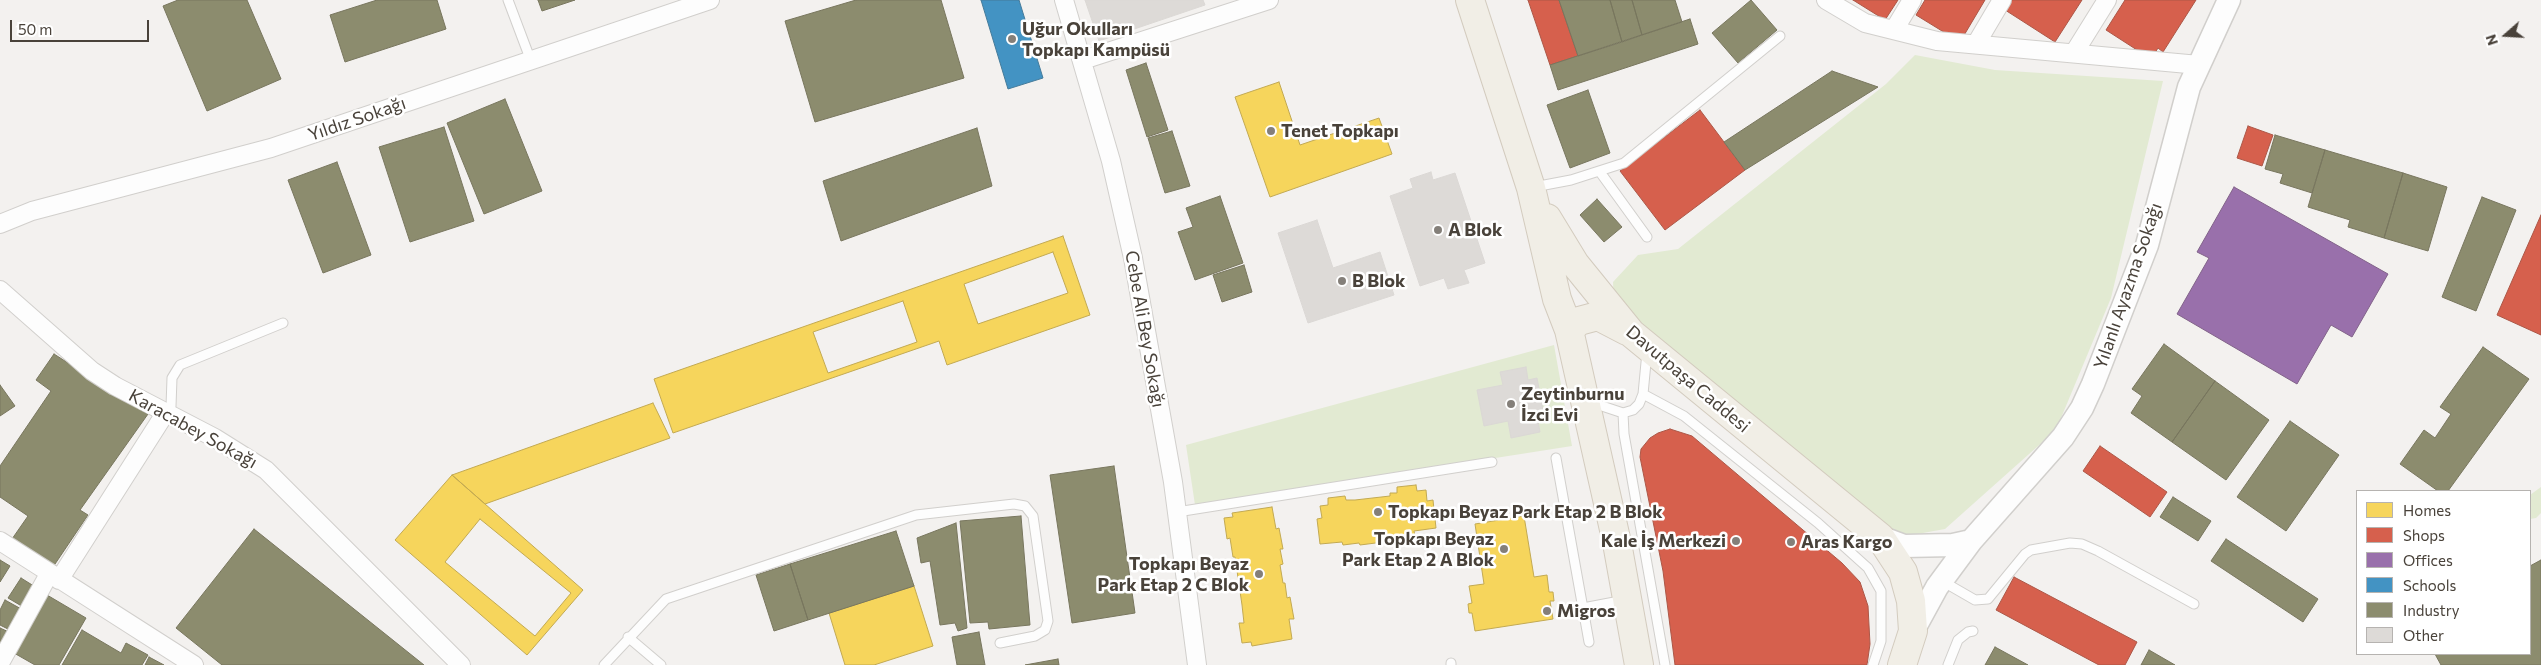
<!DOCTYPE html>
<html>
<head>
<meta charset="utf-8">
<style>
	body { margin:0 }
	#map { position:relative; width:2541px; height:665px; overflow:hidden; background:#f3f1ef; font-family:Commissioner,sans-serif }
	canvas { display:block }
	.legend { position:absolute; left:2356px; top:490px; width:175px; height:165px; box-sizing:border-box; background:#fff; border:1px solid #b6b3b0; margin:0; padding:6px 9px; list-style:none; font-size:15px; color:#49423a }
	.legend li { display:flex; align-items:center; gap:10px; height:25px }
	.legend b { width:25px; border:1px solid #b6b3b0 }
	.north { position:absolute; left:2481px; top:10px; width:50px; height:50px; -webkit-text-stroke:4px #fff; paint-order:stroke; rotate:251deg; font-size:14px; font-weight:700; line-height:20px; text-align:center; color:#49423a }
	.north::after { content:''; display:block; margin:auto; width:18px; height:22px; background:#49423a; clip-path:polygon(50% 0,100% 100%,50% 72%,0 100%) }
	.scale { position:absolute; left:10px; top:20px; width:139px; height:22px; box-sizing:border-box; border:2px solid #49423a; border-top:0; padding-left:6px; font-size:15px; line-height:18px; white-space:nowrap; color:#49423a; -webkit-text-stroke:4px #fff; paint-order:stroke }
</style>
</head>
<body>
<div id="map">
<canvas width="2541" height="665"></canvas>
<ul class="legend">
<li><b style="height:14px;background:#f6d55c"></b>Homes</li>
<li><b style="height:14px;background:#d6604d"></b>Shops</li>
<li><b style="height:14px;background:#9970ab"></b>Offices</li>
<li><b style="height:14px;background:#4393c3"></b>Schools</li>
<li><b style="height:14px;background:#8c8c6e"></b>Industry</li>
<li><b style="height:14px;background:#dddad7"></b>Other</li>
</ul>
<div class="north">N</div>
<div class="scale">50 m</div>
</div>
<script>
const c = document.querySelector('canvas').getContext('2d');
c.lineJoin = 'round';
function fillPath(path, color) { c.fillStyle = color; c.fill(path, 'evenodd'); }
const shape = rows => new Path2D(rows.map(r => 'M' + r).join(''));
function stroke(path, color, width, dash) { c.strokeStyle = color; c.lineWidth = width; c.lineCap = dash ? 'butt' : 'round'; c.setLineDash(dash || []); c.stroke(path); }
function write(font, color, halo, rows, align = 'center') {
  c.font = font + ' Commissioner,sans-serif'; c.lineWidth = 5; c.setLineDash([]); c.textBaseline = 'middle'; c.strokeStyle = halo; c.fillStyle = color; for (const [text, x, y, turn = 0] of rows) {
    c.save(); c.translate(x, y); c.rotate((+turn || 0) * Math.PI / 180); c.textAlign = isNaN(turn) ? turn : align; if (halo) c.strokeText(text, 0, 0); c.fillText(text, 0, 0); c.restore();
  }
}
const green = shape([
	[1915,55,1995,70,2163,81,2111,298,2056,430,1945,529,1895,538,1614,303,1613,282,1638,255,1678,249,1886,84],
	[1554,345,1572,446,1195,505,1186,445],
	[2541,487,2541,513,2536,518,2530,519,2530,495]
]);
const homes = shape([
	[1279,82,1300,145,1379,118,1392,154,1270,197,1235,97,1279,82],
	[1063,236,1090,315,947,365,939,341,673,433,654,379,1063,236],
	[1053,252,1068,293,978,324,964,284,1053,252],
	[903,301,917,342,828,373,813,332,903,301],
	[653,403,670,438,485,504,452,475,653,403],
	[452,475,583,590,527,655,395,540,452,475],
	[1416,485,1417,491,1426,490,1427,501,1433,500,1436,528,1414,531,1415,536,1399,538,1399,540,1360,545,1359,543,1343,545,1342,542,1320,544,1317,519,1322,518,1320,506,1328,505,1328,498,1345,496,1346,500,1355,500,1390,496,1390,493,1397,493,1397,487,1416,485],
	[1272,507,1276,529,1279,528,1283,549,1280,549,1283,564,1280,565,1283,583,1285,583,1287,598,1290,597,1294,619,1289,619,1292,639,1252,646,1251,642,1242,643,1239,623,1244,623,1242,605,1235,557,1233,557,1230,538,1227,539,1224,518,1233,517,1232,513,1272,507],
	[1524,516,1534,577,1547,575,1549,592,1553,592,1554,601,1550,601,1553,619,1475,631,1472,613,1469,613,1468,604,1472,603,1469,586,1484,584,1475,524,1524,516],
	[480,519,571,593,535,636,445,562,480,519],
	[914,586,933,646,874,665,845,665,829,613,914,586]
]);
const shops = shape([
	[1528,0,1559,0,1578,56,1550,65,1528,0],
	[1853,0,1898,0,1885,20,1853,0],
	[1925,0,1985,0,1960,42,1916,15,1925,0],
	[2008,0,2082,0,2055,42,2002,8,2008,0],
	[2125,0,2196,0,2163,52,2158,48,2151,59,2106,30,2125,0],
	[1700,110,1745,170,1665,230,1620,171,1700,110],
	[2248,126,2273,135,2262,166,2237,158,2248,126],
	[2541,215,2541,335,2497,315,2541,215],
	[1670,429,1692,436,1842,563,1860,582,1868,606,1870,644,1867,665,1675,665,1663,571,1640,457,1641,449,1650,438,1658,433,1670,429],
	[2100,446,2167,492,2150,517,2083,471,2100,446],
	[2014,577,2137,642,2125,665,2099,665,1996,610,2014,577]
]);
const offices = shape([
	[2234,187,2388,274,2352,337,2331,325,2297,384,2177,314,2209,258,2197,252,2234,187]
]);
const schools = shape([
	[981,0,1019,0,1043,78,1008,89,981,0]
]);
const industry = shape([
	[178,0,247,0,281,79,207,111,163,6,178,0],
	[377,0,437,0,446,29,345,62,330,15,377,0],
	[538,0,575,0,542,11,538,0],
	[856,0,941,0,964,78,815,122,785,21,856,0],
	[1559,0,1610,0,1622,42,1578,56,1559,0],
	[1610,0,1632,0,1642,35,1622,42,1610,0],
	[1632,0,1675,0,1682,22,1642,35,1632,0],
	[1751,0,1777,30,1738,63,1712,33,1751,0],
	[1690,19,1698,44,1558,90,1550,65,1690,19],
	[1146,63,1168,130,1147,137,1126,70,1146,63],
	[1832,71,1878,87,1745,170,1724,142,1832,71],
	[1588,90,1610,153,1570,168,1547,105,1588,90],
	[505,99,542,191,484,214,447,123,505,99],
	[444,127,474,221,410,242,379,147,444,127],
	[977,128,992,186,841,241,823,181,977,128],
	[1172,131,1190,186,1165,193,1148,138,1172,131],
	[2275,135,2325,150,2312,193,2280,183,2283,174,2265,169,2275,135],
	[2325,150,2403,173,2384,238,2348,227,2350,220,2308,207,2325,150],
	[337,162,371,255,323,273,288,180,337,162],
	[2403,173,2447,187,2428,251,2384,238,2403,173],
	[1220,196,1243,263,1195,280,1178,232,1193,227,1186,208,1220,196],
	[2482,197,2516,210,2476,311,2442,297,2482,197],
	[1597,199,1622,227,1604,242,1580,215,1597,199],
	[1244,265,1252,292,1222,302,1213,275,1244,265],
	[2164,344,2215,381,2172,442,2131,413,2142,396,2132,389,2164,344],
	[2483,347,2529,379,2448,491,2438,491,2400,464,2424,430,2435,438,2451,414,2440,407,2483,347],
	[54,354,148,414,80,510,88,515,53,567,12,539,28,516,0,497,0,466,51,391,36,380,54,354],
	[2215,381,2269,420,2226,480,2172,442,2215,381],
	[0,385,15,406,0,416,0,385],
	[2290,421,2339,455,2286,531,2237,497,2290,421],
	[1114,466,1135,613,1072,623,1050,475,1114,466],
	[2173,497,2211,521,2198,541,2160,517,2173,497],
	[1021,516,1030,625,989,629,988,622,970,623,960,521,1021,516],
	[956,523,967,628,958,631,955,623,940,625,930,561,921,563,917,538,956,523],
	[254,529,424,665,222,665,176,628,254,529],
	[896,531,914,586,808,620,790,564,896,531],
	[2226,539,2318,599,2303,622,2211,561,2226,539],
	[0,560,10,566,0,582,0,560],
	[2541,560,2541,665,2441,665,2435,654,2530,654,2530,566,2541,560],
	[790,564,808,620,774,631,756,575,790,564],
	[21,578,37,588,25,608,8,598,21,578],
	[47,595,86,618,59,665,35,665,14,653,47,595],
	[5,600,23,610,12,631,0,625,0,610,5,600],
	[0,628,11,633,0,646,0,628],
	[82,630,121,653,126,643,148,655,142,665,62,665,82,630],
	[979,632,985,665,957,665,952,637,979,632],
	[1995,647,2028,665,1985,665,1995,647],
	[2149,650,2175,665,2141,665,2149,650],
	[149,657,164,665,145,665,149,657],
	[1058,659,1059,665,1025,665,1058,659]
]);
const building = shape([
	[1085,0,1203,0,1205,5,1099,41,1085,0],
	[1431,172,1433,180,1455,173,1485,263,1464,270,1469,283,1448,289,1444,278,1420,286,1390,196,1413,188,1410,179,1431,172],
	[1317,220,1333,268,1380,252,1394,295,1308,323,1278,233,1317,220],
	[1526,367,1528,380,1537,378,1544,415,1537,416,1540,432,1511,438,1508,421,1484,426,1477,390,1503,385,1500,372,1526,367]
]);
const service = shape([
	[508,0,531,61],
	[1600,172,1647,237],
	[1534,187,1571,180,1624,163,1780,36],
	[1643,394,1684,416,1818,523,1868,568,1881,591,1881,641,1873,665],
	[1590,402,1623,413,1633,410,1639,404,1643,394,1647,352],
	[166,412,171,406,172,378,180,365,283,323],
	[1623,413,1624,434,1665,665],
	[1556,458,1589,642],
	[1177,512,1492,462],
	[1942,581,1975,600,1988,599,2025,554,2031,550,2070,543,2082,544,2098,551,2194,604],
	[1583,608,1625,600],
	[628,637,661,665],
	[1451,663,1451,665],
	[604,665,666,599,916,515,1014,504,1025,506,1033,516,1048,621,1045,630,1035,636,1000,643],
	[1948,665,1958,640,1968,632,1973,631]
]);
const minor = shape([
	[1064,0,1111,161,1133,258,1173,482,1197,665],
	[1826,0,1865,23,1937,41,2199,65],
	[1894,30,1912,0],
	[1976,44,2002,0],
	[2074,53,2107,0],
	[1083,60,1269,0],
	[0,224,32,211,271,148,710,0],
	[0,290,92,371,115,386,215,438,266,470,461,665],
	[0,541,194,665],
	[59,580,166,412],
	[0,663,49,574]
]);
const tertiary = shape([
	[1880,537,1904,546,1953,545,1971,541],
	[1913,631,1937,587,1971,541,2063,437,2082,408,2093,384,2147,245,2189,87,2229,0]
]);
const primary = shape([
	[1470,0,1531,188,1557,299,1569,330,1617,543,1639,665],
	[1547,218,1575,264,1631,333,1880,537,1903,572,1911,601,1913,631,1902,665],
	[1569,330,1579,321,1594,317,1600,317,1627,331]
]);
const markers = [
	[1012,39,5,"#847f79"],
	[1271,131,5,"#847f79"],
	[1438,230,5,"#847f79"],
	[1342,281,5,"#847f79"],
	[1511,404,5,"#847f79"],
	[1378,512,5,"#847f79"],
	[1736,541,5,"#847f79"],
	[1791,542,5,"#847f79"],
	[1504,549,5,"#847f79"],
	[1259,574,5,"#847f79"],
	[1547,611,5,"#847f79"]
];
const poiNames = [
	["Uğur Okulları",1022,29],
	["Topkapı Kampüsü",1022,50],
	["Tenet Topkapı",1281,131],
	["A Blok",1448,230],
	["B Blok",1352,281],
	["Zeytinburnu",1521,394],
	["İzci Evi",1521,415],
	["Topkapı Beyaz Park Etap 2 B Blok",1388,512],
	["Topkapı Beyaz",1494,539,"right"],
	["Park Etap 2 A Blok",1494,560,"right"],
	["Kale İş Merkezi",1726,541,"right"],
	["Aras Kargo",1801,542],
	["Topkapı Beyaz",1249,564,"right"],
	["Park Etap 2 C Blok",1249,585,"right"],
	["Migros",1557,611]
];
const streetNames = [
	["Yıldız Sokağı",357,119,-19],
	["Yılanlı Ayazma Sokağı",2128,286,-71],
	["Cebe Ali Bey Sokağı",1145,329,80],
	["Davutpaşa Caddesi",1688,379,40],
	["Karacabey Sokağı",193,429,29]
];
fillPath(green, '#e2ead2');
fillPath(homes, '#f6d55c');
stroke(homes, '#c2a952', 1);
fillPath(shops, '#d6604d');
stroke(shops, '#ac5747', 1);
fillPath(offices, '#9970ab');
stroke(offices, '#816289', 1);
fillPath(schools, '#4393c3');
stroke(schools, '#457b9a', 1);
fillPath(industry, '#8c8c6e');
stroke(industry, '#78765e', 1);
fillPath(building, '#dddad7');
stroke(building, '#dbd8d5', 1);
stroke(service, '#d1cfcc', 11);
stroke(minor, '#d1cfcc', 20);
stroke(tertiary, '#d1cfcc', 25);
stroke(primary, '#d3cbbe', 30);
stroke(service, '#fdfdfd', 9);
stroke(minor, '#fdfdfd', 18);
stroke(tertiary, '#fdfdfd', 22);
stroke(primary, '#f1eee6', 28);
for (const [x, y, r, color] of markers) { const dot = new Path2D(); dot.arc(x, y, r, 0, 2 * Math.PI); c.fillStyle = color; c.fill(dot); stroke(dot, '#fff', 2); }
write('bold 18px', '#49423a', '#fff', poiNames, 'left');
write('18px', '#49423a', '#fff', streetNames);
</script>
</body>
</html>
